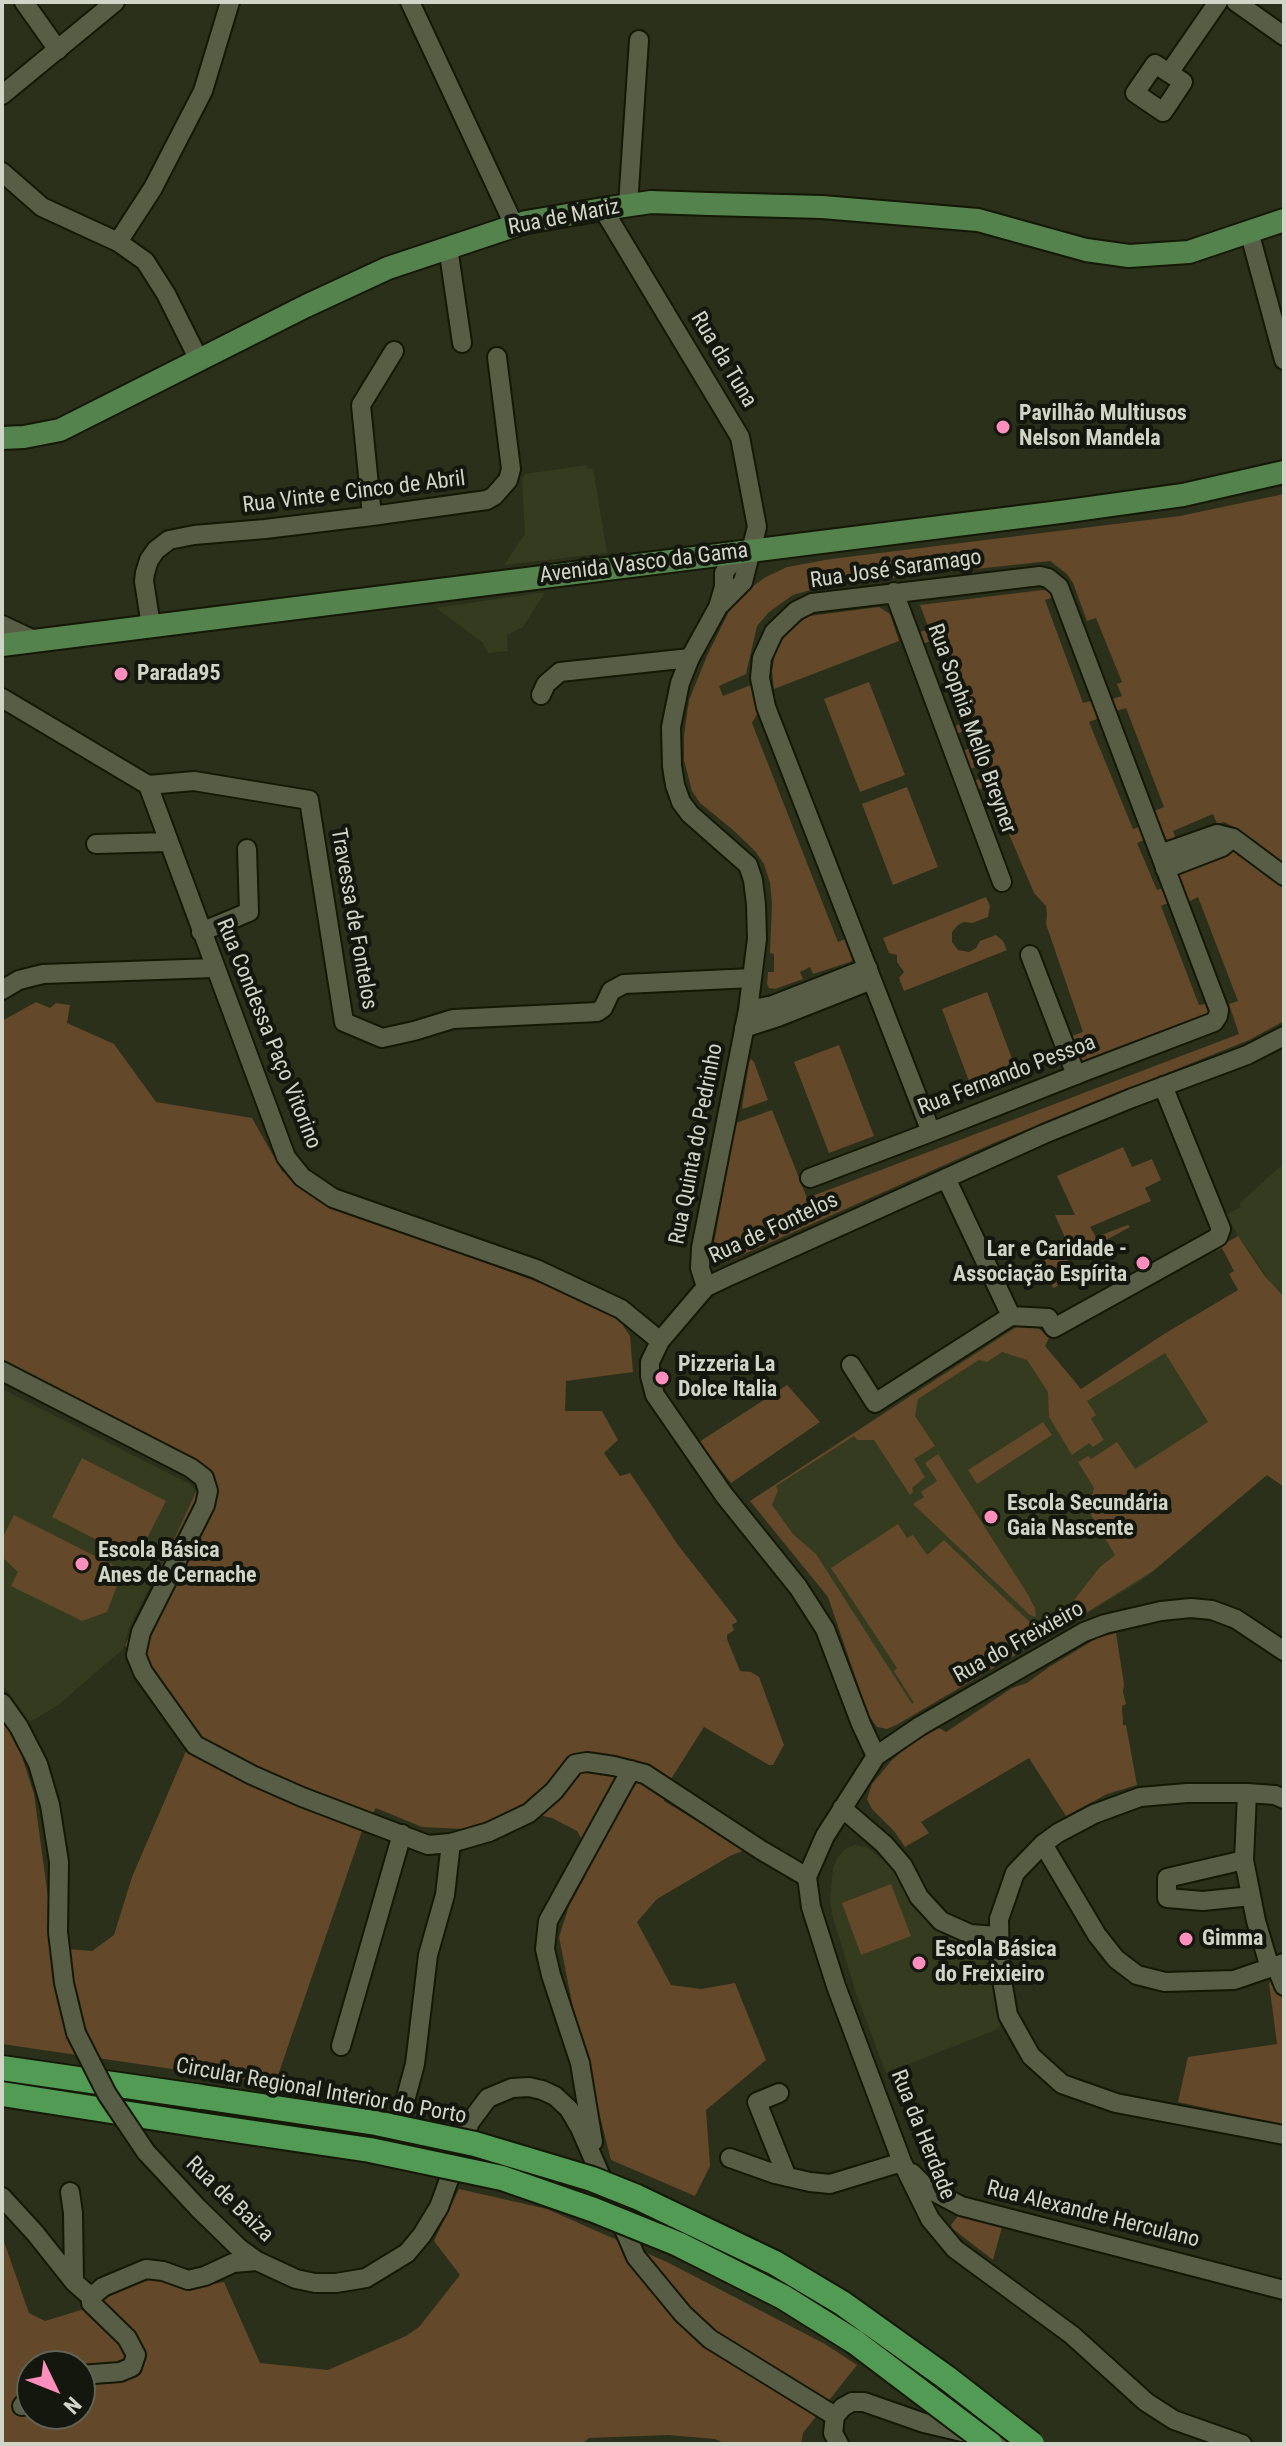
<!DOCTYPE html>
<html>
<head>
<meta charset="utf-8">
<style>
	body { margin:0 }
	#map { position:relative; width:1286px; height:2446px; overflow:hidden; background:#2b301a; font-family:"Roboto Condensed",sans-serif }
	canvas { display:block }
	.frame { position:absolute; inset:0; border:4px solid #d1d5c7; pointer-events:none }
	.north { position:absolute; left:16px; top:2350px; width:80px; height:80px; box-sizing:border-box; background:#14170d; border:2px solid #606357; border-radius:50%; rotate:133deg; font-size:22px; font-weight:700; line-height:32px; text-align:center; color:#d1d5c7 }
	.north::after { content:''; display:block; margin:auto; width:28px; height:36px; background:#fe8ebb; clip-path:polygon(50% 0,100% 100%,50% 72%,0 100%) }
</style>
</head>
<body>
<div id="map">
<canvas width="1286" height="2446"></canvas>
<div class="frame"></div>
<div class="north">N</div>
</div>
<script>
const c = document.querySelector('canvas').getContext('2d');
c.lineJoin = 'round';
function fillPath(path, color) { c.fillStyle = color; c.fill(path, 'evenodd'); }
const shape = rows => new Path2D(rows.map(r => 'M' + r).join(''));
function stroke(path, color, width, dash) { c.strokeStyle = color; c.lineWidth = width; c.lineCap = dash ? 'butt' : 'round'; c.setLineDash(dash || []); c.stroke(path); }
function write(font, color, halo, rows, align = 'center') {
  c.font = font + ' "Roboto Condensed",sans-serif'; c.lineWidth = 8; c.setLineDash([]); c.textBaseline = 'middle'; c.strokeStyle = halo; c.fillStyle = color; for (const [text, x, y, turn = 0] of rows) {
    c.save(); c.translate(x, y); c.rotate((+turn || 0) * Math.PI / 180); c.textAlign = isNaN(turn) ? turn : align; if (halo) c.strokeText(text, 0, 0); c.fillText(text, 0, 0); c.restore();
  }
}
const built = shape([
	[587,465,588,469,593,468,607,553,504,565,525,534,522,479,525,474],
	[545,592,523,627,507,635,508,651,488,653,483,643,436,608],
	[1284,1163,1284,1487,1267,1475,1140,1582,897,1725,887,1729,877,1727,868,1714,828,1597,750,1501,1011,1329,1080,1396,1270,1281,1238,1236,1226,1215,1241,1207,1240,1203],
	[2,1389,190,1484,196,1491,194,1500,129,1628,123,1649,57,1706,30,1722,2,1684],
	[855,1845,866,1847,884,1860,900,1879,916,1906,935,1926,947,1934,988,1946,992,1956,994,1986,1002,2023,998,2029,886,2073,856,1993,833,1918,830,1900,833,1868,838,1857,845,1849]
]);
const green = shape([
	[1284,494,1284,864,1232,826,1224,822,1217,824,1213,814,1173,831,1176,840,1172,841,1166,839,1154,811,1164,807,1126,708,1116,711,1112,699,1122,696,1117,684,1122,682,1096,618,1087,621,1073,583,1067,574,1050,561,828,585,793,595,769,612,757,626,746,674,719,686,723,696,751,685,760,709,752,723,838,942,847,938,855,957,850,962,813,974,810,967,800,972,803,979,775,989,769,988,767,984,768,972,774,972,774,954,770,953,772,904,770,883,764,864,755,851,733,830,700,803,692,791,684,760,684,736,689,700,707,656,731,607,749,589,766,577,787,567,831,559,1180,516],
	[1051,589,1055,597,1045,600,1083,703,1095,700,1102,717,1089,722,1133,829,1144,825,1149,838,1137,843,1157,890,1167,887,1173,901,1161,906,1199,1005,1211,1003,1216,1015,1086,1063,1082,1063,1078,1054,1088,1048,1084,1039,1075,1042,1072,1036,1083,1032,1046,924,1047,915,1046,906,1034,893,989,787,976,790,973,781,985,777,980,766,969,769,962,751,974,747,968,730,956,734,954,727,966,721,934,640,922,644,917,633,929,629,920,605],
	[879,607,890,614,899,641,774,689,772,671,776,649,789,630,809,616],
	[869,682,905,775,860,792,824,699],
	[907,787,938,867,893,885,862,804],
	[1238,848,1284,883,1284,1021,1249,1040,996,1142,722,1264,716,1263,711,1259,736,1123,772,1110,807,1198,1239,1034,1229,1004,1238,1001,1198,897,1188,902,1178,872,1185,867],
	[986,897,990,906,988,917,972,923,964,922,958,925,952,932,952,942,958,950,969,952,976,948,980,941,996,935,1003,941,1007,950,904,991,899,978,904,972,897,962,897,955,889,953,883,938],
	[987,992,1020,1080,975,1097,942,1009],
	[36,1002,50,1008,56,1003,70,1005,67,1023,114,1044,156,1102,252,1118,282,1171,311,1194,333,1205,585,1300,616,1315,630,1336,633,1372,566,1381,565,1411,602,1411,618,1440,604,1453,620,1476,630,1473,678,1545,736,1619,737,1622,732,1625,734,1630,727,1635,727,1639,740,1671,751,1672,759,1677,784,1745,773,1765,769,1765,704,1727,669,1782,664,1801,745,1850,730,1856,657,1899,637,1922,671,1985,701,1989,735,1983,766,2060,706,2110,710,2166,695,2196,611,2160,575,2018,559,1937,569,1906,585,1877,586,1847,577,1831,552,1818,529,1813,464,1829,422,1827,376,1808,363,1828,275,2084,2,2044,2,1721,16,1738,34,1794,55,1948,92,1951,114,1935,132,1877,189,1744,125,1645,199,1485,215,1475,2,1363,2,1021],
	[839,1045,874,1136,829,1153,794,1062],
	[751,1059,754,1062,768,1100,743,1109,742,1107,749,1062],
	[1123,1147,1132,1167,1152,1159,1161,1180,1145,1188,1151,1201,1090,1227,1096,1237,1128,1225,1130,1227,1051,1270,1058,1286,1053,1288,1041,1262,1070,1249,1055,1215,1075,1215,1057,1176],
	[1238,1236,1264,1275,1284,1297,1284,1487,1267,1475,1153,1571,1057,1631,1063,1614,1100,1567,1115,1555,1088,1510,1094,1488,1078,1462,1088,1456,1091,1459,1117,1442,1135,1469,1208,1422,1165,1353,1087,1401,1096,1415,1091,1419,1104,1440,1093,1447,1089,1443,1072,1455,1049,1417,1048,1392,1027,1360,1002,1352,987,1362,979,1360,918,1399,915,1416,935,1446,914,1459,925,1477,912,1488,913,1492,910,1495,874,1440,857,1440,854,1436,776,1486,778,1490,772,1505,793,1534,816,1554,912,1704,914,1703,894,1671,897,1668,831,1568,898,1524,907,1538,913,1535,927,1555,944,1540,1039,1631,1051,1634,898,1724,887,1729,877,1727,868,1714,828,1597,750,1501,1021,1324,1035,1325,1049,1338,1045,1346,1081,1389,1164,1334,1238,1290,1229,1274,1234,1271,1222,1248,1216,1251,1215,1249],
	[787,1385,820,1422,731,1483,699,1442],
	[1043,1422,1052,1435,977,1484,968,1470],
	[938,1454,1027,1593,1035,1608,1036,1617,1030,1615,913,1504,924,1497,921,1492,937,1481,925,1463],
	[82,1458,166,1501,136,1560,52,1517],
	[14,1515,123,1570,107,1612,82,1621,11,1586,18,1572,2,1557,2,1539],
	[1116,1633,1124,1684,1123,1692,1126,1704,1122,1706,1123,1725,1126,1725,1137,1785,1107,1794,1066,1816,1029,1758,921,1822,929,1833,905,1847,894,1831,872,1809,867,1799,872,1784,892,1760,908,1746,935,1730,939,1728,946,1732,1012,1688,1027,1683,1049,1667,1097,1638],
	[891,1884,911,1936,861,1955,842,1903],
	[1275,1980,1284,1999,1284,2125,1178,2102,1188,2057,1277,2044,1269,1983],
	[459,2189,547,2209,669,2263,825,2344,857,2365,803,2433,801,2444,726,2444,715,2439,668,2435,589,2438,582,2444,2,2444,2,2236,29,2313,45,2321,84,2309,116,2289,149,2279,193,2288,224,2282,260,2363,328,2370,406,2336,419,2327,460,2275,434,2241],
	[32,2366,80,2366,80,2414,32,2414],
	[958,2216,1002,2227,993,2260,953,2229,951,2225]
]);
const minor = shape([
	[24,2,58,50],
	[410,2,514,225],
	[1236,2,1284,36],
	[1155,64,1183,82,1163,112,1135,93,1155,64],
	[1169,73,1218,2],
	[2,95,115,2],
	[2,172,42,207,118,242,145,261,166,294,199,360],
	[628,205,639,40],
	[603,209,740,437,757,527,743,582,719,606],
	[1249,231,1284,360],
	[118,242,153,188,203,91,230,2],
	[448,247,462,343],
	[372,516,361,405,394,351],
	[894,592,1002,882],
	[2,625,36,641],
	[151,626,144,581,145,573,149,560,156,550,169,540,194,535,265,529,372,516,487,500,494,496,508,480,511,469,497,357],
	[541,695,546,684,560,672,690,658],
	[2,698,148,785,286,1157,302,1177,333,1198,536,1269,621,1309,660,1341],
	[148,785,194,781,309,800,344,1022,382,1038,414,1031,453,1019,597,1012,603,1008,611,991,624,984,752,978],
	[96,844,168,842],
	[1160,854,1217,834,1233,838,1284,876],
	[1165,869,1222,847,1233,838],
	[201,932,249,912,247,849],
	[1030,955,1076,1075],
	[2,990,19,980,43,974,214,968],
	[748,1010,773,1005,868,968],
	[744,1028,778,1017,872,980],
	[810,1178,931,1132,1086,1071,1214,1022,1218,1016,1219,1010,1059,587,1048,578,1040,576,812,603,796,611,774,632,762,658,760,678,766,707,931,1132],
	[946,1178,1011,1316],
	[706,1287,700,1268,701,1248,748,1010,757,939,756,904,753,880,748,865,690,814,681,802,675,785,672,766,671,727,680,683,690,658,718,607,724,587,724,573,734,559,747,552],
	[1011,1316,1048,1318,1054,1328,1218,1237,1221,1229,1163,1086],
	[851,1365,875,1403,1011,1316],
	[2,1371,191,1468,204,1478,208,1491,205,1505,141,1632,136,1655,143,1672,195,1745,252,1775,302,1797,428,1845,451,1843,489,1832,529,1813,554,1791,575,1764,587,1762,614,1766,645,1774,761,1850,807,1877],
	[2,1703,19,1727,38,1764,50,1805,59,1862,58,1932,64,1983,76,2033],
	[876,1756,861,1724,825,1629,798,1587,724,1495,655,1395,650,1376,650,1362,660,1341,706,1287,727,1277,1044,1134,1132,1098,1247,1055,1284,1036],
	[1247,1793,1244,1860,1256,1921,1270,1968],
	[1284,1799,1275,1795,1247,1793,1187,1793,1140,1797,1094,1814,1058,1833,1043,1844,1015,1873,999,1919,1000,1968,1008,2015,1031,2056,1062,2084,1116,2103,1284,2135],
	[842,1808,884,1844,903,1866,919,1897,941,1921,970,1934,999,1936],
	[1043,1844,1097,1935,1116,1959,1137,1975,1165,1982,1234,1980,1284,1963],
	[1244,1860,1167,1878,1167,1898,1203,1901,1251,1896],
	[1276,1966,1284,1986],
	[341,2046,402,1834],
	[779,2093,757,2102,787,2177],
	[405,2101,415,2064,428,1955,445,1895,451,1843],
	[593,2142,580,2063,551,1975,545,1949,548,1921,631,1770],
	[146,2152,198,2208,239,2248,257,2261,296,2279,315,2283,336,2283,366,2278,407,2253,422,2235,439,2207,470,2122,488,2098,512,2088,529,2087,542,2090,555,2096,569,2109,580,2128,636,2257,683,2314,710,2339,835,2416],
	[730,2158,775,2174,810,2182,830,2184,902,2162],
	[912,2173,927,2188,961,2206,1284,2290],
	[70,2192,73,2213,74,2282],
	[2,2197,35,2233,74,2282,91,2297],
	[80,2375,120,2372,132,2367,136,2355,127,2338,91,2303,91,2297,103,2287,146,2269,163,2271,188,2280,205,2276,233,2263,257,2261],
	[22,2406,32,2395],
	[835,2416,843,2407,852,2402,864,2402,924,2423,1013,2444],
	[835,2416,833,2433,839,2444],
	[1242,2444,1174,2420,1146,2402,1072,2335,955,2249,930,2219,902,2162,836,1986,811,1907,807,1877,825,1836,876,1756,920,1726,1084,1632,1105,1624,1161,1611,1191,1608,1212,1610,1236,1619,1284,1651]
]);
const major = shape([
	[2,438,24,437,60,430,306,306,388,268,526,222,603,209,651,202,709,204,822,207,978,220,1086,250,1129,256,1189,252,1284,220],
	[2,645,1068,511,1183,495,1284,472]
]);
const highway = shape([
	[2,2068,202,2097],
	[2,2094,207,2126]
]);
const minorBridge = shape([
	[76,2033,107,2094,146,2152]
]);
const highwayBridge = shape([
	[202,2097,376,2123,475,2144,592,2179,637,2197,775,2263,842,2303,947,2378,1032,2444],
	[207,2126,370,2150,502,2178,594,2210,678,2244,783,2297,855,2342,990,2444]
]);
const markers = [
	[1003,427,8,"#fe8ebb"],
	[121,674,8,"#fe8ebb"],
	[1143,1263,8,"#fe8ebb"],
	[662,1378,8,"#fe8ebb"],
	[991,1517,8,"#fe8ebb"],
	[82,1564,8,"#fe8ebb"],
	[1186,1939,8,"#fe8ebb"],
	[919,1963,8,"#fe8ebb"]
];
const streetNames = [
	["Rua de Mariz",564,218,-11],
	["Rua da Tuna",723,360,59],
	["Rua Vinte e Cinco de Abril",354,493,-7],
	["Avenida Vasco da Gama",644,564,-7],
	["Rua José Saramago",896,570,-8],
	["Rua Sophia Mello Breyner",971,729,70],
	["Travessa de Fontelos",353,919,80],
	["Rua Condessa Paço Vitorino",268,1034,68],
	["Rua Fernando Pessoa",1007,1076,-21],
	["Rua Quinta do Pedrinho",697,1144,-79],
	["Rua de Fontelos",774,1229,-25],
	["Rua do Freixieiro",1019,1643,-29],
	["Circular Regional Interior do Porto",321,2092,10],
	["Rua da Herdade",922,2135,68],
	["Rua de Baiza",229,2200,44],
	["Rua Alexandre Herculano",1093,2215,14]
];
const poiNames = [
	["Pavilhão Multiusos",1019,414],
	["Nelson Mandela",1019,439],
	["Parada95",137,674],
	["Lar e Caridade -",1127,1250,"right"],
	["Associação Espírita",1127,1275,"right"],
	["Pizzeria La",678,1365],
	["Dolce Italia",678,1390],
	["Escola Secundária",1007,1504],
	["Gaia Nascente",1007,1529],
	["Escola Básica",98,1551],
	["Anes de Cernache",98,1576],
	["Gimma",1202,1939],
	["Escola Básica",935,1950],
	["do Freixieiro",935,1975]
];
fillPath(built, '#343b1e');
fillPath(green, '#634829');
stroke(minor, '#141804', 22);
stroke(major, '#141804', 26);
stroke(highway, '#141804', 28);
stroke(minor, '#585e46', 18);
stroke(major, '#54834e', 22);
stroke(highway, '#519b54', 24);
stroke(minorBridge, '#141804', 22, []);
stroke(highwayBridge, '#141804', 28, []);
stroke(minorBridge, '#585e46', 18);
stroke(highwayBridge, '#519b54', 24);
for (const [x, y, r, color] of markers) { const dot = new Path2D(); dot.arc(x, y, r, 0, 2 * Math.PI); c.fillStyle = color; c.fill(dot); stroke(dot, '#14170d', 3); }
write('22px', '#d1d5c7', '#14170d', streetNames);
write('bold 22px', '#d1d5c7', '#14170d', poiNames, 'left');
</script>
</body>
</html>
